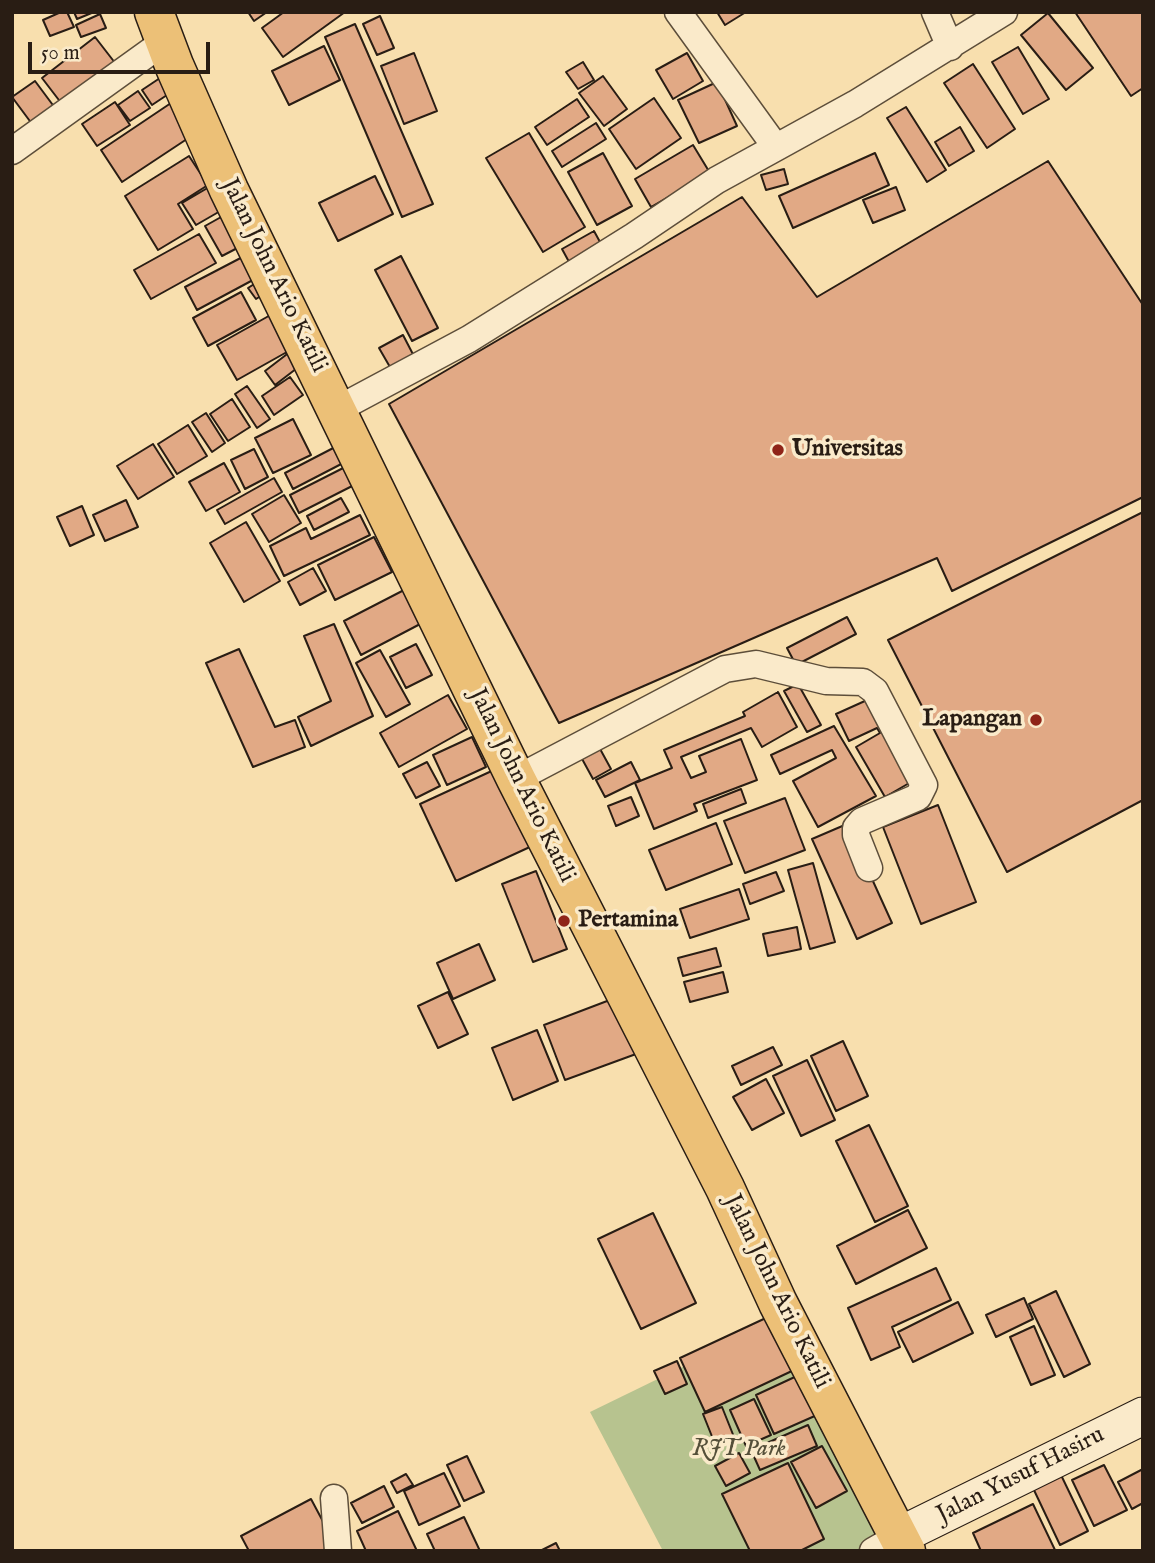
<!DOCTYPE html>
<html>
<head>
<meta charset="utf-8">
<style>
	body { margin:0 }
	#map { position:relative; width:1155px; height:1563px; overflow:hidden; background:#f8dfae; font-family:"IM FELL English",serif }
	canvas { display:block }
	.frame { position:absolute; inset:0; border:14px solid #291d14; pointer-events:none }
	.scale { position:absolute; left:28px; top:42px; width:182px; height:32px; box-sizing:border-box; border:4px solid #291d14; border-top:0; padding-left:9px; font-size:21px; line-height:24px; white-space:nowrap; color:#291d14; -webkit-text-stroke:5px #faeaca; paint-order:stroke }
</style>
</head>
<body>
<div id="map">
<canvas width="1155" height="1563"></canvas>
<div class="frame"></div>
<div class="scale">50 m</div>
</div>
<script>
const c = document.querySelector('canvas').getContext('2d');
c.lineJoin = 'round';
function fillPath(path, color) { c.fillStyle = color; c.fill(path, 'evenodd'); }
const shape = rows => new Path2D(rows.map(r => 'M' + r).join(''));
function stroke(path, color, width, dash) { c.strokeStyle = color; c.lineWidth = width; c.lineCap = dash ? 'butt' : 'round'; c.setLineDash(dash || []); c.stroke(path); }
function write(font, color, halo, rows, align = 'center') {
  c.font = font + ' "IM FELL English",serif'; c.lineWidth = 7; c.setLineDash([]); c.textBaseline = 'middle'; c.strokeStyle = halo; c.fillStyle = color; for (const [text, x, y, turn = 0] of rows) {
    c.save(); c.translate(x, y); c.rotate((+turn || 0) * Math.PI / 180); c.textAlign = isNaN(turn) ? turn : align; if (halo) c.strokeText(text, 0, 0); c.fillText(text, 0, 0); c.restore();
  }
}
const green = shape([
	[785,1317,893,1540,873,1551,663,1551,590,1412]
]);
const building = shape([
	[61,12,67,12,74,27,50,36,43,20,61,12],
	[74,12,94,12,77,19,74,12],
	[248,12,267,12,254,21,248,12],
	[284,12,345,12,283,57,262,28,284,12],
	[717,12,746,12,725,25,717,12],
	[1075,12,1143,12,1143,88,1131,96,1075,12],
	[1048,13,1093,68,1066,90,1021,35,1048,13],
	[100,14,106,28,81,37,76,25,100,14],
	[380,16,394,48,377,55,363,24,380,16],
	[355,24,433,204,402,217,325,37,355,24],
	[95,37,119,68,65,108,42,78,95,37],
	[324,46,340,80,289,105,272,71,324,46],
	[1018,47,1049,99,1023,114,992,62,1018,47],
	[414,53,437,111,404,124,381,66,414,53],
	[687,53,703,81,673,99,656,70,687,53],
	[583,62,594,80,578,89,566,72,583,62],
	[973,64,1015,129,987,148,944,83,973,64],
	[166,74,176,89,152,105,142,90,166,74],
	[603,76,627,109,604,126,579,93,603,76],
	[35,81,61,116,38,132,12,97,35,81],
	[717,82,737,126,699,143,678,100,717,82],
	[138,91,150,108,130,121,118,105,138,91],
	[654,98,681,138,636,169,609,129,654,98],
	[577,99,589,117,547,145,535,127,577,99],
	[115,102,130,125,97,146,82,124,115,102],
	[171,103,193,135,122,182,101,150,171,103],
	[906,107,946,170,927,182,887,118,906,107],
	[596,123,606,139,562,167,552,151,596,123],
	[960,127,974,151,949,166,935,142,960,127],
	[529,133,585,227,543,252,486,158,529,133],
	[693,145,710,173,651,207,635,179,693,145],
	[603,153,632,206,597,225,568,172,603,153],
	[875,153,889,185,793,228,779,196,875,153],
	[189,156,208,185,178,204,193,229,158,250,125,196,189,156],
	[1048,161,1143,305,1143,497,952,591,937,558,559,723,389,404,742,197,817,297,1048,161],
	[784,169,788,184,766,190,761,175,784,169],
	[375,176,393,214,338,241,319,203,375,176],
	[216,183,229,206,196,225,182,203,216,183],
	[896,187,905,210,873,223,863,200,896,187],
	[230,212,247,243,222,256,205,226,230,212],
	[594,231,606,253,574,271,562,249,594,231],
	[199,234,216,263,151,299,134,270,199,234],
	[254,251,266,273,197,310,185,287,254,251],
	[401,256,438,328,412,341,375,270,401,256],
	[265,277,272,289,256,299,248,288,265,277],
	[241,292,256,320,208,346,193,318,241,292],
	[274,313,294,348,237,380,217,345,274,313],
	[403,335,417,362,394,374,379,348,403,335],
	[295,348,305,362,275,385,265,371,295,348],
	[290,377,303,395,274,415,262,396,290,377],
	[247,386,270,419,257,428,235,394,247,386],
	[232,399,250,427,228,441,210,414,232,399],
	[206,413,225,443,212,452,192,422,206,413],
	[293,419,311,455,273,473,255,438,293,419],
	[188,425,207,456,177,474,158,444,188,425],
	[153,444,174,477,138,499,117,466,153,444],
	[341,444,349,460,293,489,285,473,341,444],
	[254,449,268,477,245,489,231,460,254,449],
	[355,462,364,480,299,513,290,495,355,462],
	[224,463,240,492,206,511,189,482,224,463],
	[274,478,282,492,225,524,217,510,274,478],
	[284,495,301,523,269,542,252,514,284,495],
	[341,498,349,512,314,530,307,516,341,498],
	[126,500,138,527,105,541,93,515,126,500],
	[82,506,94,535,70,546,57,517,82,506],
	[1143,512,1143,800,1007,872,888,640,1143,512],
	[360,515,370,535,284,576,270,546,306,528,311,539,360,515],
	[246,522,280,581,244,602,210,543,246,522],
	[374,537,392,572,335,600,318,565,374,537],
	[313,568,326,591,300,605,288,582,313,568],
	[406,589,424,622,361,655,344,621,406,589],
	[847,617,856,634,796,665,787,648,847,617],
	[334,624,373,716,311,746,298,717,331,701,304,636,334,624],
	[416,644,432,675,406,688,390,657,416,644],
	[239,649,275,727,295,720,305,747,253,767,206,663,239,649],
	[380,650,410,704,386,717,356,663,380,650],
	[798,684,821,725,807,732,784,691,798,684],
	[778,692,797,727,762,747,751,728,681,757,691,778,706,772,699,756,741,739,757,780,694,804,697,811,654,829,635,783,672,768,664,750,745,716,743,712,778,692],
	[448,695,467,729,399,767,380,733,448,695],
	[876,696,918,778,885,797,856,747,880,733,877,728,849,741,836,714,876,696],
	[834,726,876,796,818,827,793,781,836,758,832,750,780,774,771,755,834,726],
	[472,737,486,767,447,785,433,755,472,737],
	[599,747,611,769,593,779,581,757,599,747],
	[427,762,440,786,416,798,403,774,427,762],
	[631,762,640,780,605,797,596,780,631,762],
	[496,769,532,846,456,881,420,804,496,769],
	[741,789,746,803,708,818,703,804,741,789],
	[631,797,639,816,616,826,608,806,631,797],
	[785,798,805,850,745,873,724,821,785,798],
	[938,805,976,902,921,924,883,827,938,805],
	[716,823,732,864,666,890,649,850,716,823],
	[847,824,892,923,857,939,812,839,847,824],
	[813,863,835,942,810,949,788,870,813,863],
	[536,871,567,949,533,962,502,884,536,871],
	[776,872,784,891,750,904,743,884,776,872],
	[739,889,749,919,690,938,680,909,739,889],
	[797,927,801,949,768,956,763,934,797,927],
	[479,944,495,980,453,999,437,963,479,944],
	[716,948,721,966,683,976,678,958,716,948],
	[723,972,728,992,690,1002,684,982,723,972],
	[448,992,468,1034,438,1048,418,1006,448,992],
	[615,998,636,1054,565,1080,544,1025,615,998],
	[537,1030,558,1081,513,1100,492,1048,537,1030],
	[843,1041,868,1096,836,1111,811,1056,843,1041],
	[773,1047,782,1065,741,1085,732,1066,773,1047],
	[807,1060,835,1120,801,1136,773,1076,807,1060],
	[766,1079,784,1113,752,1130,733,1097,766,1079],
	[869,1125,908,1206,875,1222,836,1141,869,1125],
	[908,1210,927,1248,856,1284,837,1246,908,1210],
	[653,1213,696,1303,641,1329,598,1239,653,1213],
	[936,1268,951,1300,892,1327,900,1347,871,1360,848,1308,936,1268],
	[1056,1291,1090,1364,1064,1377,1029,1304,1056,1291],
	[1024,1298,1033,1319,996,1337,986,1315,1024,1298],
	[958,1302,973,1333,913,1362,898,1332,958,1302],
	[768,1317,794,1370,705,1412,680,1358,768,1317],
	[1034,1326,1055,1375,1031,1385,1010,1337,1034,1326],
	[677,1361,687,1384,665,1394,654,1371,677,1361],
	[799,1375,817,1415,774,1434,756,1395,799,1375],
	[754,1399,771,1435,746,1446,730,1410,754,1399],
	[722,1407,734,1437,715,1444,703,1414,722,1407],
	[808,1425,817,1446,760,1470,751,1450,808,1425],
	[822,1446,847,1491,816,1508,791,1462,822,1446],
	[739,1453,750,1473,726,1486,715,1466,739,1453],
	[467,1456,484,1492,464,1501,447,1465,467,1456],
	[788,1463,824,1539,800,1551,750,1551,722,1494,788,1463],
	[1104,1465,1127,1510,1094,1526,1072,1480,1104,1465],
	[1143,1469,1143,1503,1132,1509,1118,1482,1143,1469],
	[444,1473,460,1506,419,1525,404,1491,444,1473],
	[406,1474,413,1485,397,1493,391,1482,406,1474],
	[1061,1475,1088,1531,1060,1545,1033,1488,1061,1475],
	[384,1486,394,1507,362,1523,351,1503,384,1486],
	[311,1499,335,1544,322,1551,249,1551,241,1536,311,1499],
	[1033,1504,1055,1550,981,1551,973,1533,1033,1504],
	[398,1511,417,1551,366,1551,357,1531,398,1511],
	[464,1517,480,1551,435,1551,427,1534,464,1517],
	[556,1543,560,1551,540,1551,556,1543]
]);
const minor = shape([
	[678,12,775,146],
	[935,12,950,47],
	[12,151,165,41],
	[338,409,469,339,634,236,717,180,855,104,1004,12],
	[516,779,725,669,756,664,826,681,863,682,875,691,924,785,918,797,862,821,856,828,856,835,869,868],
	[334,1498,338,1551],
	[873,1551,899,1536]
]);
const secondary = shape([
	[899,1536,1143,1416]
]);
const primary = shape([
	[154,12,174,65,229,190,516,779,725,1188,778,1303,906,1551]
]);
const markers = [
	[778,450,7,"#8f2418"],
	[1036,720,7,"#8f2418"],
	[564,921,7,"#8f2418"]
];
const streetNames = [
	["Jalan John Ario Katili",273,276,64],
	["Jalan John Ario Katili",521,786,64],
	["Jalan John Ario Katili",776,1292,64],
	["Jalan Yusuf Hasiru",1021,1476,-27]
];
const poiNames = [
	["Universitas",792,450],
	["Lapangan",1022,720,"right"],
	["Pertamina",578,921]
];
const parkNames = [
	["RJT Park",739,1450]
];
fillPath(green, '#b7c38f');
fillPath(building, '#e1a985');
stroke(building, '#291d14', 2);
stroke(minor, '#5d4e3a', 29);
stroke(secondary, '#291d14', 39);
stroke(primary, '#291d14', 41);
stroke(minor, '#faeaca', 26);
stroke(secondary, '#faeaca', 37);
stroke(primary, '#ecc077', 38);
for (const [x, y, r, color] of markers) { const dot = new Path2D(); dot.arc(x, y, r, 0, 2 * Math.PI); c.fillStyle = color; c.fill(dot); stroke(dot, '#faeaca', 2.5); }
write('24px', '#291d14', '#faeaca', streetNames);
write('bold 24px', '#291d14', '#faeaca', poiNames, 'left');
write('italic 24px', '#544f39', '#faeaca', parkNames);
</script>
</body>
</html>
